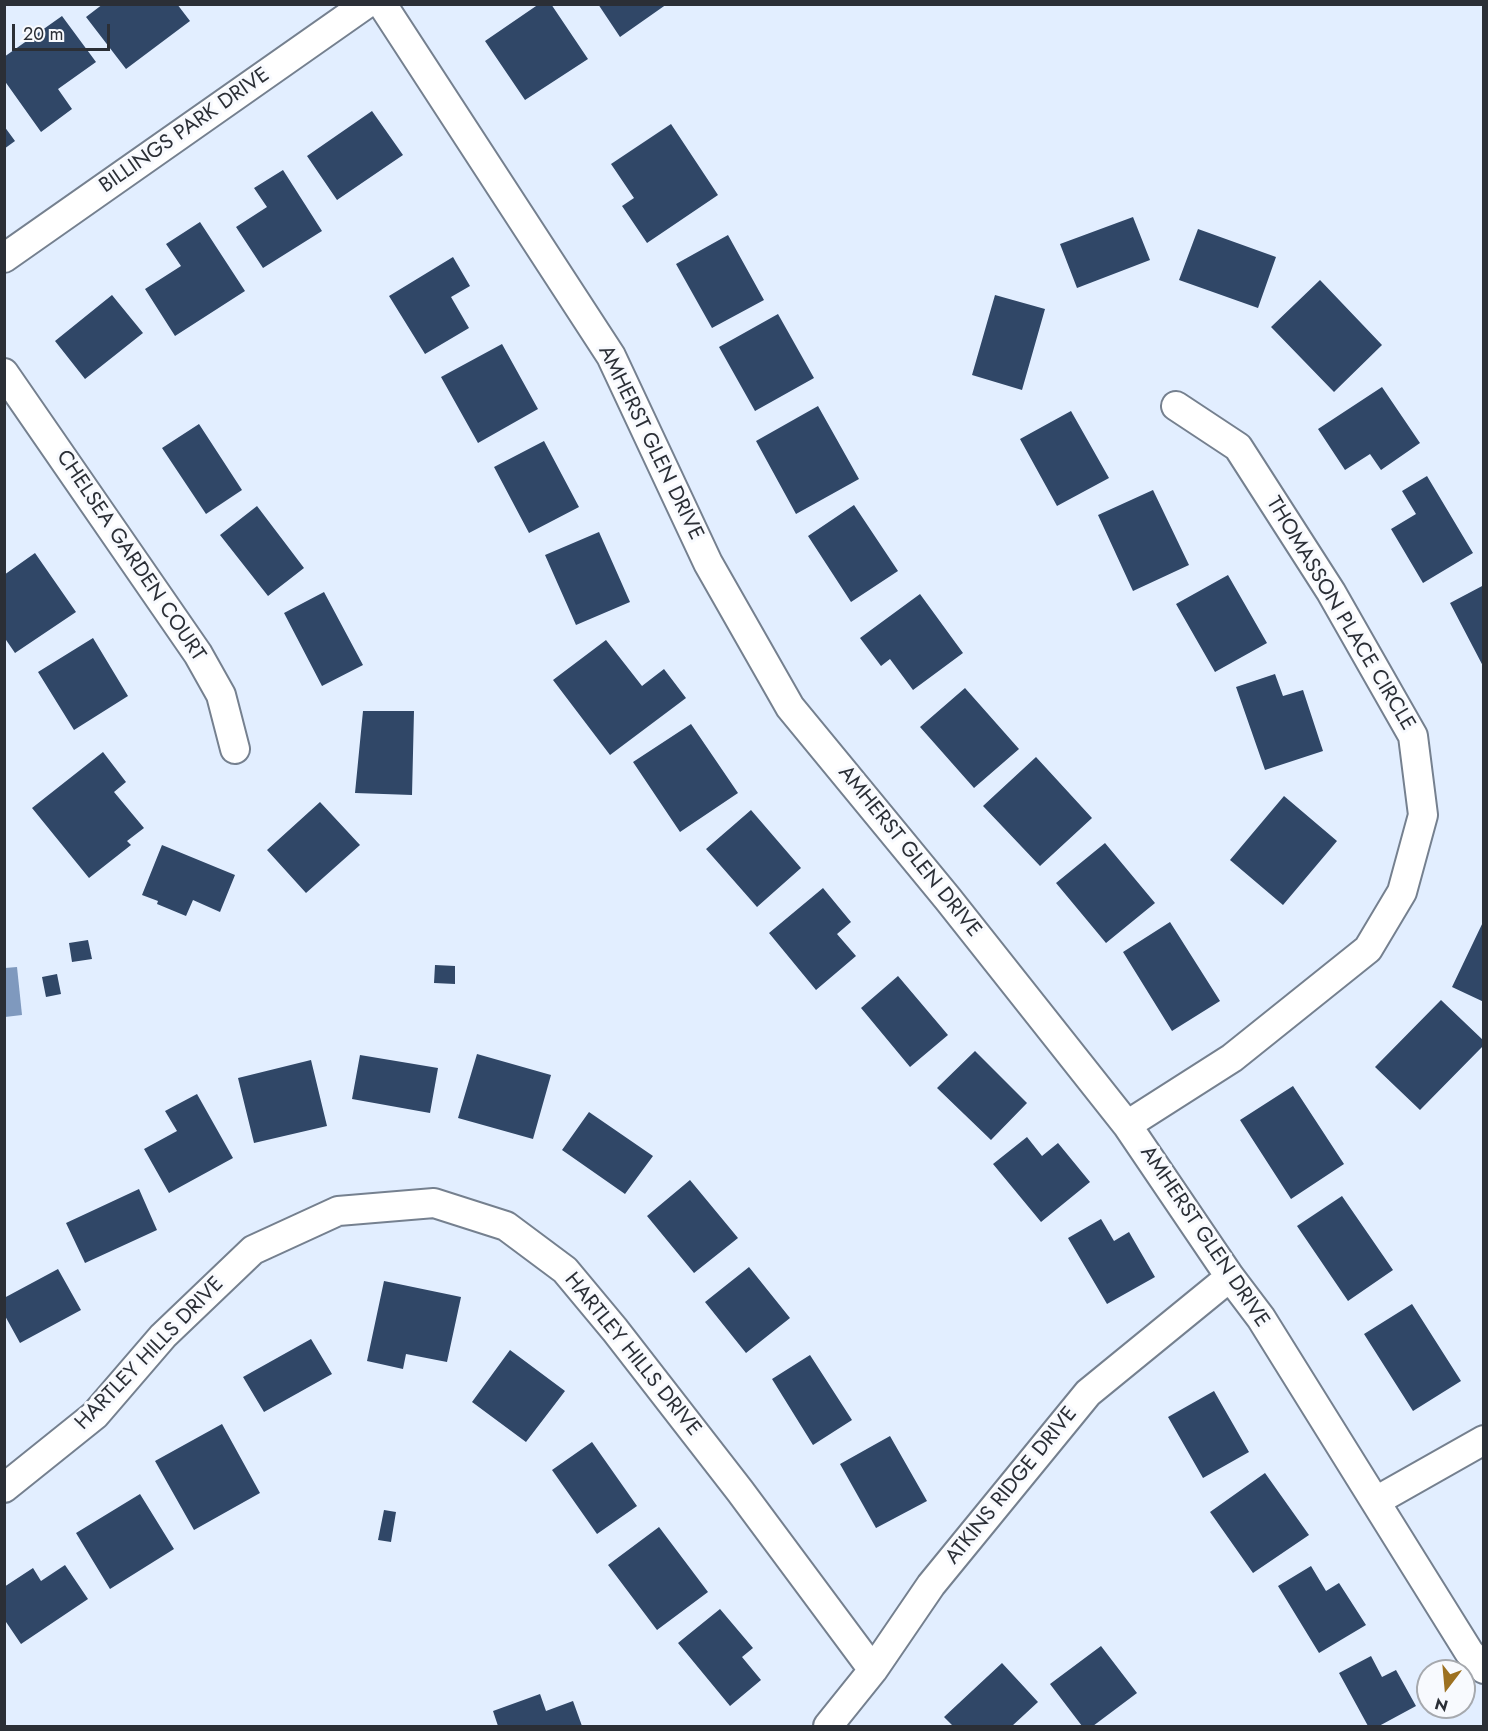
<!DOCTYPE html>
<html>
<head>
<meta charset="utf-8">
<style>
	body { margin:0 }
	#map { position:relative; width:1488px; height:1731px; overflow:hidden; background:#e2eeff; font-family:Jost,sans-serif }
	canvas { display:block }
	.frame { position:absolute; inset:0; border:6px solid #2b2f36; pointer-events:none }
	.north { position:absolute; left:1416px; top:1659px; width:60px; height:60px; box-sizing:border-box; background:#f8fafe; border:2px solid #a6a9ae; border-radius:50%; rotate:196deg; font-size:16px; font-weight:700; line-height:24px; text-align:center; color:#2b2f36 }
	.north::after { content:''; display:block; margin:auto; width:21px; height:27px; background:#9d7121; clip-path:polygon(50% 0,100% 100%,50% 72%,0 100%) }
	.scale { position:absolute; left:12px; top:24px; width:98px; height:27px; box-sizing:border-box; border:3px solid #2b2f36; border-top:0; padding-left:8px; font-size:18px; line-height:21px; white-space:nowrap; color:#2b2f36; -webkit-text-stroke:4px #f8fafe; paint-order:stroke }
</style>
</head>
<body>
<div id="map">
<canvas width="1488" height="1731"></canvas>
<div class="frame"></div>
<div class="north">N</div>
<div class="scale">20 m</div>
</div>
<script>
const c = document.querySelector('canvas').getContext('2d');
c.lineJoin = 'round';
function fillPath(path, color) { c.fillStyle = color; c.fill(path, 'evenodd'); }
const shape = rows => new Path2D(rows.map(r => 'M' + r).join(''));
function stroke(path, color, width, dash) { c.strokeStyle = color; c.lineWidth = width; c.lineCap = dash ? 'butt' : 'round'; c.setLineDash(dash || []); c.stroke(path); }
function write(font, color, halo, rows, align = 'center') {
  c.font = font + ' Jost,sans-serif'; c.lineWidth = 6; c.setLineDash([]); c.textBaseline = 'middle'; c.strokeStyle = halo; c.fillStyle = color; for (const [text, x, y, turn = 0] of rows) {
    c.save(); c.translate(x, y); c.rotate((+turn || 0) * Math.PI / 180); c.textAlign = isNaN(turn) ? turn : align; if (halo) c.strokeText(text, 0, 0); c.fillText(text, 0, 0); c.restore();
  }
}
const water = shape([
	[17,967,22,1015,5,1017,5,968]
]);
const building = shape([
	[103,4,177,4,190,21,126,69,86,17],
	[539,4,551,4,588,59,525,100,485,41],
	[598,4,667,4,620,37],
	[62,16,96,62,58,89,72,109,41,132,4,80,4,57],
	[372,111,403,155,337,200,307,156],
	[671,124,718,195,647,243,622,206,634,198,611,164],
	[4,126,15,141,4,149],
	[283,170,322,231,263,268,236,227,267,207,254,188],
	[1133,217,1150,260,1077,288,1060,244],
	[200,222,245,291,175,336,145,289,181,266,166,244],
	[1198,229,1276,257,1258,308,1179,280],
	[728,235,764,300,712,328,676,264],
	[453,257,470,286,451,297,469,328,425,354,389,296],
	[1320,280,1382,345,1334,392,1271,327],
	[112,295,143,333,85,379,55,341],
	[995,295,1045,309,1022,390,972,375],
	[778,314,814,378,755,411,719,347],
	[502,344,538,409,478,443,441,377],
	[1382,387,1420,443,1381,470,1370,454,1345,470,1318,429],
	[818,406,859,479,796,514,756,441],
	[1071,411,1109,478,1057,506,1020,439],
	[199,424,242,490,206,514,162,448],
	[544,441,579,507,529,533,494,467],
	[1427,476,1473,553,1423,583,1391,529,1416,514,1402,491],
	[1153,490,1189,565,1133,591,1098,515],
	[854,505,898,571,851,602,808,536],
	[257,506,304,568,268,596,220,535],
	[599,532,630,602,576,625,545,555],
	[35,553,76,612,15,653,4,637,4,575],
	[1228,575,1267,643,1215,672,1176,604],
	[1484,585,1484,668,1450,603],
	[324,592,363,665,322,686,284,613],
	[920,594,963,653,913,690,890,659,881,666,860,638],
	[93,638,128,696,74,730,38,672],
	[606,640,642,686,664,669,686,698,610,755,553,680],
	[1275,674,1283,696,1303,690,1323,751,1265,770,1236,687],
	[965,688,1019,749,974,788,920,727],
	[363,711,414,711,412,795,355,793],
	[691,724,738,793,680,832,633,762],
	[103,752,126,782,114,792,144,828,127,841,131,845,89,878,32,808],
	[1036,757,1092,818,1040,866,983,806],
	[1284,796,1337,841,1283,905,1230,860],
	[320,802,360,845,306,893,267,850],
	[751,810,801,868,757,907,706,849],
	[1105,843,1155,903,1106,943,1056,883],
	[162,845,235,875,220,912,193,900,186,916,157,904,158,901,142,895],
	[823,888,851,922,837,934,856,956,816,990,769,933],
	[1484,920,1484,1002,1452,987],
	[1170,922,1220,1001,1172,1031,1123,952],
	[88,940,92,959,72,962,69,943],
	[435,965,455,966,455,984,434,983],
	[57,974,61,994,46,997,42,977],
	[898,976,948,1035,910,1067,861,1008],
	[1441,1000,1484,1041,1484,1045,1420,1110,1375,1067],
	[975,1051,1027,1103,991,1140,937,1088],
	[477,1054,551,1075,533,1139,458,1118],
	[360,1055,438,1068,430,1113,352,1099],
	[311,1060,327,1126,254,1143,238,1078],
	[1293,1086,1344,1164,1291,1199,1240,1120],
	[197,1094,233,1158,169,1193,144,1149,177,1131,165,1111],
	[589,1112,653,1156,625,1194,562,1150],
	[1027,1137,1042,1156,1058,1143,1090,1182,1041,1222,993,1164],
	[690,1180,738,1238,694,1273,647,1216],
	[139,1189,157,1230,85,1263,66,1223],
	[1342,1196,1393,1270,1348,1301,1297,1226],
	[1101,1219,1114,1241,1129,1232,1155,1277,1107,1304,1068,1238],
	[749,1267,790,1318,746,1353,705,1302],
	[58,1269,81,1310,20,1343,4,1314,4,1298],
	[384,1281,461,1297,447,1362,406,1354,403,1369,367,1361],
	[1412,1304,1461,1381,1413,1411,1364,1334],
	[311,1339,332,1374,264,1412,243,1377],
	[510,1350,565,1391,526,1442,472,1402],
	[810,1355,852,1420,813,1445,772,1379],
	[1214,1391,1249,1452,1203,1478,1168,1417],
	[222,1424,260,1493,194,1530,155,1461],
	[890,1436,927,1501,876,1528,840,1464],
	[592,1442,637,1506,597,1534,552,1470],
	[1265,1473,1309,1535,1253,1573,1210,1512],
	[140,1494,174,1549,110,1589,76,1533],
	[384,1510,396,1512,391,1542,378,1540],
	[659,1527,708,1592,657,1630,608,1565],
	[65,1565,88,1599,21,1644,4,1619,4,1587,33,1568,41,1581],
	[1311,1566,1326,1591,1339,1583,1366,1625,1319,1653,1278,1586],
	[720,1609,753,1648,742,1657,761,1680,730,1706,678,1643],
	[1101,1646,1137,1693,1093,1726,1082,1726,1050,1684],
	[1371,1656,1382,1677,1396,1670,1416,1706,1379,1726,1368,1726,1339,1673],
	[1002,1663,1038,1702,1012,1726,953,1726,944,1717],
	[540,1694,546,1711,573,1701,582,1726,498,1726,493,1711]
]);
const minor = shape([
	[382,4,611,356,708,563,790,707,948,899,1127,1125,1230,1277,1261,1318,1469,1652,1484,1669],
	[4,258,366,4],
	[4,373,198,654,221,695,235,749],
	[1127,1125,1232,1058,1368,949,1402,892,1423,815,1413,736,1331,592,1238,447,1176,406],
	[4,1488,95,1415,163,1336,253,1250,338,1211,434,1203,506,1226,565,1270,615,1330,740,1491,873,1670],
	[1376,1501,1484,1440],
	[828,1726,873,1670,931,1585,1088,1393,1230,1277]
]);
const streetNames = [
	["BILLINGS PARK DRIVE",185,131,-35],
	["AMHERST GLEN DRIVE",650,443,64],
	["CHELSEA GARDEN COURT",130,556,56],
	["THOMASSON PLACE CIRCLE",1340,614,59],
	["AMHERST GLEN DRIVE",909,852,51],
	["AMHERST GLEN DRIVE",1204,1237,56],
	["HARTLEY HILLS DRIVE",150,1354,-46],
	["HARTLEY HILLS DRIVE",632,1355,51],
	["ATKINS RIDGE DRIVE",1012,1486,-51]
];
fillPath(water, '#7f99be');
fillPath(building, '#304767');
stroke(minor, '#75808f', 32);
stroke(minor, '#fff', 28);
write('21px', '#2b2f36', '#f8fafe', streetNames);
</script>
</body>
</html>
